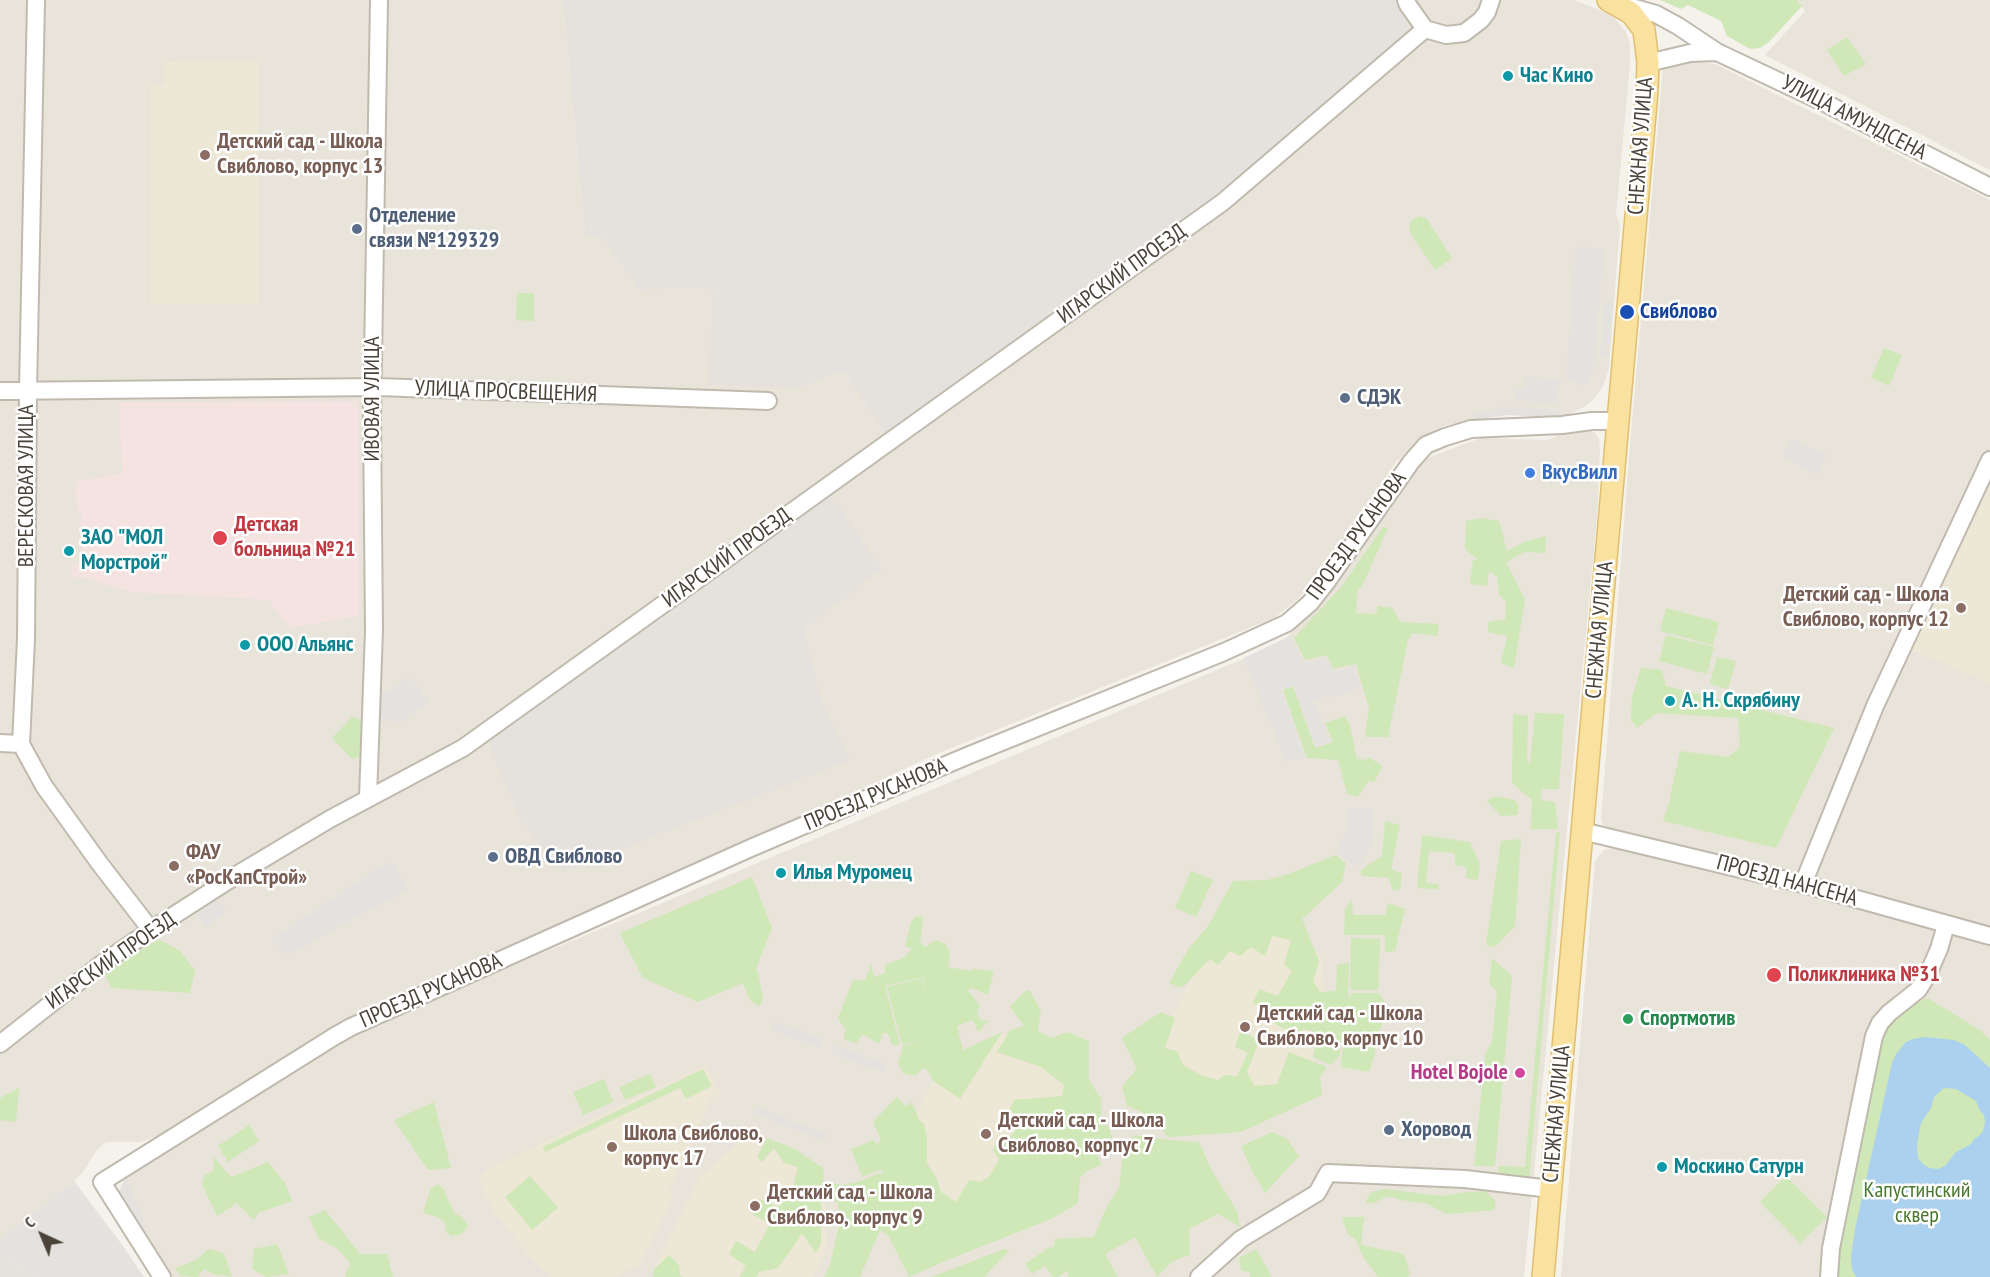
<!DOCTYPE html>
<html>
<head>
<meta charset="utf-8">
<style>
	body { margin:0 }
	#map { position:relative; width:1990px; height:1277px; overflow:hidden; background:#f5f2eb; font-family:"PT Sans Narrow",sans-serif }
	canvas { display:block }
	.north { position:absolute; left:12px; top:1205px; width:60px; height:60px; -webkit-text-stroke:4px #fff; paint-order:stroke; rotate:316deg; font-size:16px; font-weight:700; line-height:24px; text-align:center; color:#494339 }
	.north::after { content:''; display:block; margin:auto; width:21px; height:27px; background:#494339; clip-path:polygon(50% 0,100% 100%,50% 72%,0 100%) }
</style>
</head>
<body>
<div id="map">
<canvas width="1990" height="1277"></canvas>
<div class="north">С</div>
</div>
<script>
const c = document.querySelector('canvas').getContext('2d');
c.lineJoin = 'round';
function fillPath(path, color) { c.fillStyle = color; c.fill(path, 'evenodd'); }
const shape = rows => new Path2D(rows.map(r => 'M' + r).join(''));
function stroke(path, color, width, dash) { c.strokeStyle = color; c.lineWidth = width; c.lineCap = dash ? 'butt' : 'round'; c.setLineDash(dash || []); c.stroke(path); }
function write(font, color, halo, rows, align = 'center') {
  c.font = font + ' "PT Sans Narrow",sans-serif'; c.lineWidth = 5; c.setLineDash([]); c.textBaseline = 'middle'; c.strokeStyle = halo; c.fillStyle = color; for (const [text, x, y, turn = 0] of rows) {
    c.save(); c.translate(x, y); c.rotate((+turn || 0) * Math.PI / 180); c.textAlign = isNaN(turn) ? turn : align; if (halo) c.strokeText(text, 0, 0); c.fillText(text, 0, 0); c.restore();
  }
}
const residential = shape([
	[0,0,563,0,585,235,602,238,640,290,714,289,801,388,843,370,886,431,1218,193,1409,31,1395,0,1574,0,1612,15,1626,32,1630,44,1630,64,1616,215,1620,224,1609,368,1604,384,1595,398,1584,407,1563,417,1506,415,1446,425,1430,432,1418,441,1396,462,1323,570,1298,599,1274,618,934,755,593,916,344,1022,168,1132,140,1142,106,1142,96,1151,83,1172,74,1181,0,1240],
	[1797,0,1990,0,1990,170,1765,55,1805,11],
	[1693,62,1715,64,1990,200,1990,931,1803,875,1608,828,1603,825,1601,820,1630,445,1663,67],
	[1589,431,1595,433,1599,438,1600,450,1597,517,1524,1277,169,1277,116,1197,126,1177,351,1032,579,938,1281,643,1337,585,1419,461,1481,438,1547,440,1565,433],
	[1619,847,1990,941,1990,1040,1981,1031,1832,1277,1561,1277,1595,861,1604,850]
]);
const industrial = shape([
	[563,0,1395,0,1410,31,1218,193,886,432,843,370,801,388,709,385,714,289,640,290,602,238,585,235],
	[831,496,881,569,803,629,822,704,850,760,562,872,520,818,488,741],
	[0,1254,19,1266,37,1277,0,1277]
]);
const education = shape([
	[258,61,259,304,151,304,151,85,164,84,164,62],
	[1990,485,1990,683,1912,650],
	[1270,929,1311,944,1321,957,1326,1009,1311,1069,1233,1115,1160,1044,1203,954],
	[1004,1033,1036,1045,1086,1099,1052,1169,932,1214,900,1144,927,1092,949,1058],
	[705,1065,721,1093,711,1099,670,1189,673,1199,639,1265,616,1277,552,1277,533,1260,493,1211,480,1180,483,1172],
	[750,1133,785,1147,821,1172,825,1192,826,1249,814,1277,655,1277,655,1268,698,1178]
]);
const medical = shape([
	[359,401,359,616,288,628,269,600,130,592,82,577,72,577,72,565,81,564,81,512,77,511,75,482,122,473,119,402]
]);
const green = shape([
	[1660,0,1797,0,1802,6,1769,42,1760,48,1750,49,1727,36,1721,21,1688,5,1681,9],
	[1847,37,1866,64,1844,76,1827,50],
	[1419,216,1426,218,1452,258,1435,270,1409,231,1410,222],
	[517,293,534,293,534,321,516,320],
	[1884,348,1902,355,1889,386,1871,378],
	[1482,518,1499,521,1507,551,1524,542,1546,536,1545,553,1524,552,1506,562,1525,600,1514,668,1501,663,1507,636,1488,632,1489,621,1505,620,1506,602,1499,594,1497,577,1489,571,1487,586,1470,584,1473,560,1478,560,1465,549,1466,521],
	[1383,527,1388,528,1364,582,1357,592,1356,613,1376,614,1378,606,1392,608,1401,622,1439,624,1437,636,1412,633,1408,640,1388,737,1365,737,1369,708,1356,664,1333,669,1327,655,1305,660,1294,638,1341,587],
	[1666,608,1719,622,1713,645,1660,631],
	[1666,635,1714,647,1707,674,1659,661],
	[1717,657,1736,661,1728,689,1710,684],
	[1641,668,1662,670,1666,686,1834,728,1776,848,1663,821,1669,803,1680,751,1728,757,1740,747,1738,718,1657,713,1637,728,1631,720,1632,697],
	[1293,686,1315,748,1333,742,1325,723,1345,716,1350,725,1357,759,1364,760,1370,758,1382,766,1374,783,1369,780,1358,797,1347,794,1338,760,1307,758,1283,690],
	[1535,713,1564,714,1559,789,1541,789,1541,800,1555,802,1558,829,1531,829,1532,800,1512,783,1513,714,1528,716,1527,760,1530,764],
	[352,717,364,720,364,755,352,759,332,738],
	[1495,796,1514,800,1519,805,1517,815,1501,816,1487,801],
	[1385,821,1400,825,1391,869,1402,874,1400,889,1393,891,1389,878,1361,876,1361,870,1382,856],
	[1556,832,1560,832,1529,1181,1500,1180,1498,1166,1525,1167],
	[1422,835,1470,842,1480,865,1478,880,1466,878,1466,867,1455,865,1455,853,1429,851,1426,883,1439,884,1438,889,1417,888],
	[1521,839,1515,926,1495,947,1486,945,1501,841],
	[1335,855,1346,863,1342,882,1302,919,1319,961,1313,981,1320,992,1336,991,1337,964,1349,963,1348,998,1353,993,1379,993,1385,1002,1387,1013,1376,1039,1375,1053,1369,1072,1341,1067,1343,1040,1340,1042,1340,1055,1331,1065,1313,1057,1318,1033,1303,1029,1296,1044,1285,1046,1287,1030,1269,1021,1270,1011,1253,1003,1259,989,1278,996,1292,971,1284,965,1291,940,1272,936,1265,956,1251,947,1240,956,1230,951,1218,965,1210,959,1182,988,1169,983,1189,948,1208,926,1233,881,1267,880,1291,873],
	[1191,871,1213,880,1196,917,1175,908],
	[752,877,772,928,756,969,758,972,763,999,759,1007,749,999,743,983,698,1002,643,978,620,933],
	[1352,901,1353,915,1385,915,1388,903,1405,909,1395,951,1385,952,1385,935,1344,935,1345,908],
	[916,916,923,917,920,942,925,947,936,940,946,944,950,955,948,967,971,971,972,969,994,971,988,995,972,988,968,990,981,1007,977,1009,980,1020,989,1021,978,1032,973,1020,957,1026,963,1050,1002,1032,960,1099,932,1080,928,1070,924,1068,915,1076,903,1073,898,1063,903,1046,926,1039,902,1045,887,987,922,978,927,996,923,977,885,986,900,1045,892,1045,888,1033,883,1033,879,1044,863,1034,856,1043,844,1040,845,1029,838,1018,853,980,865,980,871,964,874,977,885,973,885,965,903,958,912,949,905,946,911,922],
	[1351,938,1380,939,1378,990,1350,990],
	[158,939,180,951,195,971,190,993,112,988,104,974],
	[1492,958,1512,976,1495,1166,1474,1166,1485,1055,1492,1041,1497,991,1489,984],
	[1026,990,1030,991,1041,1011,1038,1031,1051,1038,1067,1032,1089,1041,1089,1080,1101,1099,1101,1117,1108,1126,1114,1142,1105,1146,1097,1155,1101,1165,1088,1170,1080,1178,1078,1203,1051,1219,950,1259,909,1277,889,1237,880,1230,860,1277,824,1277,830,1265,838,1229,838,1202,828,1200,825,1181,841,1185,855,1183,883,1172,881,1169,862,1177,851,1149,874,1140,877,1146,881,1140,873,1122,897,1097,906,1106,912,1102,919,1120,924,1124,927,1138,927,1163,936,1177,941,1192,956,1202,969,1180,980,1182,989,1177,999,1160,993,1150,996,1143,1004,1145,1016,1129,1020,1118,1009,1110,1015,1099,1028,1099,1062,1096,1064,1085,1041,1067,997,1052,1010,1030,1024,1026,1010,1007],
	[1928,998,1981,1031,1990,1040,1990,1277,1832,1277,1832,1263,1885,1023,1909,1005],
	[1161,1012,1175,1018,1165,1048,1177,1051,1183,1065,1201,1075,1218,1080,1224,1075,1237,1076,1248,1053,1235,1047,1241,1030,1259,1041,1247,1072,1254,1086,1277,1084,1289,1052,1327,1067,1320,1077,1322,1095,1241,1132,1168,1137,1151,1116,1127,1106,1122,1086,1137,1069,1122,1038],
	[703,1069,712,1086,686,1099,680,1088,545,1152,543,1147],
	[650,1074,656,1087,625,1100,619,1087],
	[604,1079,613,1102,583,1115,573,1092],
	[19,1088,16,1122,0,1120,0,1098],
	[434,1102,451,1168,428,1170,394,1120],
	[249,1125,259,1141,228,1162,218,1146],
	[1272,1132,1286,1138,1299,1156,1265,1193,1251,1169,1241,1146],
	[1133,1135,1169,1140,1199,1142,1211,1169,1237,1211,1240,1227,1218,1214,1189,1229,1190,1255,1173,1261,1157,1277,1135,1237,1105,1254,1118,1277,1067,1277,1069,1275,1066,1271,1058,1277,1053,1277,1045,1266,1032,1274,1025,1264,1051,1246,1053,1248,1055,1239,1094,1237,1106,1208,1119,1188,1123,1155],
	[767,1138,795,1149,823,1168,824,1176,821,1195,821,1243,816,1253,802,1234,778,1268,759,1272,756,1277,739,1277,746,1266,729,1254,736,1241,755,1252,770,1224,752,1214,759,1199,779,1207,792,1191,798,1167,784,1163,774,1148,762,1162,757,1157],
	[214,1157,231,1177,268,1162,285,1183,292,1201,258,1213,254,1220,237,1203,217,1216,202,1184,204,1176,213,1171],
	[530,1176,558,1208,532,1230,505,1197],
	[1786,1176,1827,1217,1800,1243,1760,1202],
	[438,1184,444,1190,454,1213,462,1217,468,1226,462,1234,452,1236,446,1232,444,1222,438,1217,423,1213,430,1189],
	[1384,1189,1442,1196,1460,1193,1485,1191,1496,1201,1494,1210,1446,1214,1428,1204,1401,1200,1389,1196,1371,1204,1366,1202,1370,1193],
	[325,1210,360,1254,387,1254,393,1277,345,1277,350,1263,338,1249,318,1238,309,1217],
	[1342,1217,1364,1217,1361,1245,1404,1254,1410,1274,1408,1277,1378,1277,1363,1257,1356,1240,1347,1233],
	[277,1244,289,1274,267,1277,252,1269,254,1249],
	[209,1249,224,1253,232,1277,213,1274,204,1269,198,1277,181,1276,175,1269,197,1259],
	[1004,1249,1009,1251,984,1277,931,1277],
	[1256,1249,1272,1277,1250,1277,1250,1272,1241,1271,1239,1258],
	[669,1255,679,1265,680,1275,684,1277,653,1277,653,1270]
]);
const parking = shape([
	[1576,247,1602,248,1603,261,1593,370,1589,380,1582,386,1566,379],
	[1605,300,1612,301,1607,357,1601,356],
	[1526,377,1559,379,1557,404,1514,400,1515,389,1525,389],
	[1505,407,1556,410,1563,417,1506,415,1475,420,1474,413],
	[1792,439,1827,456,1818,475,1783,456],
	[1288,637,1291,637,1304,663,1326,658,1332,672,1354,667,1360,688,1333,698,1329,694,1313,701,1331,742,1316,746,1294,685,1280,688,1305,758,1286,761,1244,658],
	[409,677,428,701,402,722,371,720,371,704],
	[1371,808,1373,821,1371,841,1365,857,1356,867,1336,852,1349,828,1347,810],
	[387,863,394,865,408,889,287,955,271,940],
	[214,898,226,911,207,927,196,914],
	[776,1021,822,1039,819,1048,773,1030],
	[835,1045,885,1064,882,1072,831,1053],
	[757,1107,828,1135,825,1141,754,1113],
	[126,1177,164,1276,116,1197],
	[74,1181,123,1246,144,1277,37,1277,0,1254,0,1240]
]);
const water = shape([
	[1925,1037,1954,1040,1965,1045,1990,1068,1990,1277,1856,1277,1852,1269,1851,1257,1855,1229,1892,1063,1896,1054,1906,1042,1913,1039],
	[1944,1088,1956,1089,1976,1101,1979,1109,1984,1115,1985,1123,1983,1131,1979,1136,1974,1139,1971,1144,1956,1152,1945,1166,1938,1169,1929,1168,1923,1164,1918,1158,1917,1144,1921,1123,1931,1108,1934,1097]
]);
const minor = shape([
	[36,0,28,390,26,639,21,744,44,786,100,864,151,930],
	[1406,0,1408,5,1425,29,1446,35,1464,33,1481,20,1487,12,1491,0],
	[1621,4,1656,14,1678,26,1717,52,1827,104,1990,187],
	[1648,63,1690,53,1717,52],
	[0,391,378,387,768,401],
	[0,743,21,744],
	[368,798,374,630,372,418,379,0],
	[1582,831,1803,884,1990,936],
	[1803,884,1875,706,1990,460],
	[0,1044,100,965,151,930,243,871,330,819,463,748,1223,202,1425,29],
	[162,1277,102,1182,335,1036,351,1027,753,847,967,756,1224,652,1287,623,1310,603,1328,580,1411,462,1426,445,1445,437,1471,429,1562,425,1592,421,1618,421],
	[1199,1277,1241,1239,1317,1193,1328,1173,1465,1179,1551,1189],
	[1829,1277,1831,1248,1874,1036,1880,1023,1889,1013,1918,990,1928,974,1939,949,1946,925]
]);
const major = shape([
	[1543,1277,1647,91,1648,63,1644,30,1631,13,1608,0]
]);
const markers = [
	[1508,76,6,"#0f9aa8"],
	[205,155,6,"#8d6e63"],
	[357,229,6,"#5c6f8a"],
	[1627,312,8,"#1a4fb4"],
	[1345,398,6,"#5c6f8a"],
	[1530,473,6,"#3f7fe0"],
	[220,538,8,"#e0444e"],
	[69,551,6,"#0f9aa8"],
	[1961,608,6,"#8d6e63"],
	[245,645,6,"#0f9aa8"],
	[1670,701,6,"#0f9aa8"],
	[493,857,6,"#5c6f8a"],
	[174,866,6,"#8d6e63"],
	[781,873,6,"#0f9aa8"],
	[1774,975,8,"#e0444e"],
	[1628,1019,6,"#2e9e5b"],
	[1245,1027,6,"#8d6e63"],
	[1520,1073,6,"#d1479c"],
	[1389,1130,6,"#5c6f8a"],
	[986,1134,6,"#8d6e63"],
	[612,1147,6,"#8d6e63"],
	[1662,1167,6,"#0f9aa8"],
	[755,1206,6,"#8d6e63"]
];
const cultureNames = [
	["Час Кино",1520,76],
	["ЗАО \"МОЛ",81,538],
	["Морстрой\"",81,563],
	["ООО Альянс",257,645],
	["А. Н. Скрябину",1682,701],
	["Илья Муромец",793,873],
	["Москино Сатурн",1674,1167]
];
const streetNames = [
	["УЛИЦА АМУНДСЕНА",1854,118,27],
	["СНЕЖНАЯ УЛИЦА",1641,146,-86],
	["ИГАРСКИЙ ПРОЕЗД",1122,274,-36],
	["УЛИЦА ПРОСВЕЩЕНИЯ",506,392,2],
	["ИВОВАЯ УЛИЦА",373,399,-90],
	["ВЕРЕСКОВАЯ УЛИЦА",27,486,-90],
	["ПРОЕЗД РУСАНОВА",1357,536,-54],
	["ИГАРСКИЙ ПРОЕЗД",727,558,-36],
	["СНЕЖНАЯ УЛИЦА",1600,630,-85],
	["ПРОЕЗД РУСАНОВА",876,795,-23],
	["ПРОЕЗД НАНСЕНА",1787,881,15],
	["ИГАРСКИЙ ПРОЕЗД",111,961,-35],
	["ПРОЕЗД РУСАНОВА",431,991,-24],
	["СНЕЖНАЯ УЛИЦА",1557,1114,-85]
];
const educationNames = [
	["Детский сад - Школа",217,142],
	["Свиблово, корпус 13",217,167],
	["Детский сад - Школа",1949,595,"right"],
	["Свиблово, корпус 12",1949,620,"right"],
	["ФАУ",186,853],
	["«РосКапСтрой»",186,878],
	["Детский сад - Школа",1257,1014],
	["Свиблово, корпус 10",1257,1039],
	["Детский сад - Школа",998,1121],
	["Свиблово, корпус 7",998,1146],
	["Школа Свиблово,",624,1134],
	["корпус 17",624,1159],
	["Детский сад - Школа",767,1193],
	["Свиблово, корпус 9",767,1218]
];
const serviceNames = [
	["Отделение",369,216],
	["связи №129329",369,241],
	["СДЭК",1357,398],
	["ОВД Свиблово",505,857],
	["Хоровод",1401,1130]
];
const transitNames = [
	["Свиблово",1640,312]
];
const shopNames = [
	["ВкусВилл",1542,473]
];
const healthNames = [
	["Детская",234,525],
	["больница №21",234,550],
	["Поликлиника №31",1788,975]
];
const leisureNames = [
	["Спортмотив",1640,1019]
];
const hotelNames = [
	["Hotel Bojole",1508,1073]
];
const parkNames = [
	["Капустинский",1917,1191],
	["сквер",1917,1216]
];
fillPath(residential, '#e8e4da');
fillPath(industrial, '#e5e1dc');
fillPath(education, '#ede7d6');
fillPath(medical, '#f4e3e0');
fillPath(green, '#d0e7b7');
fillPath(parking, '#e4e2df');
fillPath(water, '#acd1ee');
stroke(minor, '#c0baae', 20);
stroke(major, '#dfbf70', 24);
stroke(minor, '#fff', 16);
stroke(major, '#f9e1a0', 21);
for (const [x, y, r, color] of markers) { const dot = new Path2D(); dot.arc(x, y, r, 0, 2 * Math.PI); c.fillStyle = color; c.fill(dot); stroke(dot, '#fff', 2); }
write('bold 22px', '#0d838f', '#fff', cultureNames, 'left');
write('22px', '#494339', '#fff', streetNames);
write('bold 22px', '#785e54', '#fff', educationNames, 'left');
write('bold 22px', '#4e5e75', '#fff', serviceNames, 'left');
write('bold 22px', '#164399', '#fff', transitNames, 'left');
write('bold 22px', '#366cbe', '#fff', shopNames, 'left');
write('bold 22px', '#be3a42', '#fff', healthNames, 'left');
write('bold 22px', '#27864d', '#fff', leisureNames, 'left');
write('bold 22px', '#b23c85', '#fff', hotelNames, 'right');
write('22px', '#49792e', '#fff', parkNames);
</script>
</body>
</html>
